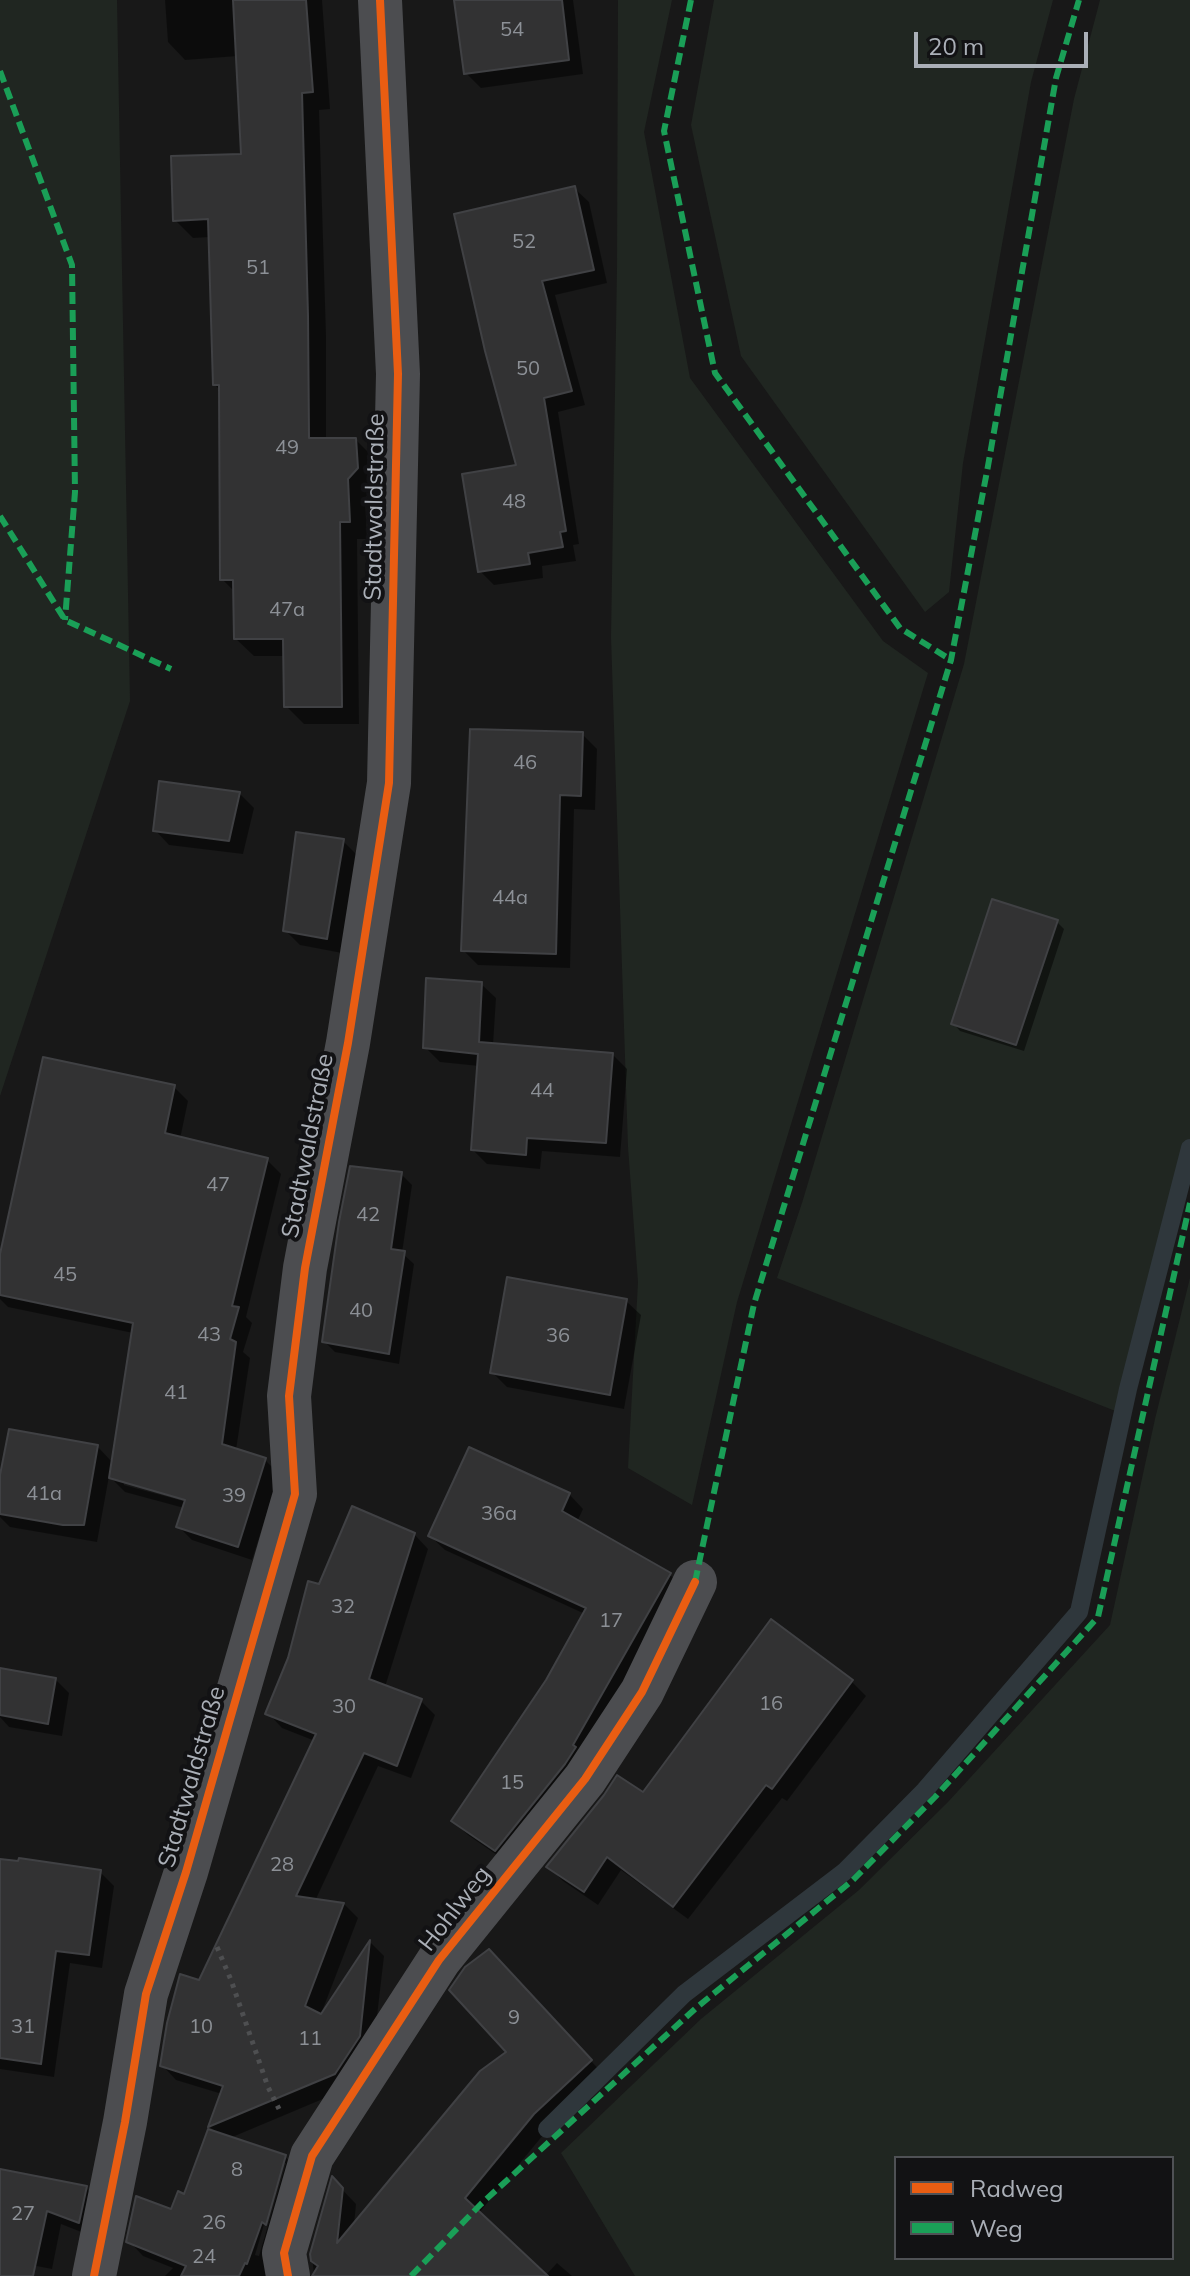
<!DOCTYPE html>
<html>
<head>
<meta charset="utf-8">
<style>
	body { margin:0 }
	#map { position:relative; width:1190px; height:2276px; overflow:hidden; background:#181818; font-family:Mulish,sans-serif }
	canvas { display:block }
	.legend { position:absolute; left:894px; top:2156px; width:280px; height:104px; box-sizing:border-box; background:#121214; border:2px solid #4f5155; margin:0; padding:10px 14px; list-style:none; font-size:24px; color:#aaafb7 }
	.legend li { display:flex; align-items:center; gap:16px; height:40px }
	.legend b { width:40px; border:2px solid #4f5155 }
	.scale { position:absolute; left:914px; top:32px; width:174px; height:36px; box-sizing:border-box; border:4px solid #aaafb7; border-top:0; padding-left:10px; font-size:24px; line-height:28px; white-space:nowrap; color:#aaafb7; -webkit-text-stroke:6px #121214; paint-order:stroke }
</style>
</head>
<body>
<div id="map">
<canvas width="1190" height="2276"></canvas>
<ul class="legend">
<li><b style="height:10px;background:#e95d12"></b>Radweg</li>
<li><b style="height:10px;background:#1a9f57"></b>Weg</li>
</ul>
<div class="scale">20 m</div>
</div>
<script>
const c = document.querySelector('canvas').getContext('2d');
c.lineJoin = 'round';
function fillPath(path, color) { c.fillStyle = color; c.fill(path, 'evenodd'); }
const shape = rows => new Path2D(rows.map(r => 'M' + r).join(''));
function stroke(path, color, width, dash) { c.strokeStyle = color; c.lineWidth = width; c.lineCap = dash ? 'butt' : 'round'; c.setLineDash(dash || []); c.stroke(path); }
function write(font, color, halo, rows, align = 'center') {
  c.font = font + ' Mulish,sans-serif'; c.lineWidth = 8; c.setLineDash([]); c.textBaseline = 'middle'; c.strokeStyle = halo; c.fillStyle = color; for (const [text, x, y, turn = 0] of rows) {
    c.save(); c.translate(x, y); c.rotate((+turn || 0) * Math.PI / 180); c.textAlign = isNaN(turn) ? turn : align; if (halo) c.strokeText(text, 0, 0); c.fillText(text, 0, 0); c.restore();
  }
}
const green = shape([
	[0,0,117,0,130,701,0,1096],
	[618,0,672,0,644,132,690,378,883,641,928,673,737,1302,692,1505,628,1468,638,1282,628,1147,611,637,617,268],
	[714,0,1053,0,1031,82,963,463,949,592,925,612,741,356,691,125],
	[1100,0,1190,0,1190,1148,1157,1269,1123,1414,777,1278,802,1203,964,664,1074,99],
	[1190,1278,1190,2276,635,2276,561,2153,701,2019,859,1890,948,1802,1110,1625,1155,1419],
	[896,2158,1172,2158,1172,2258,896,2258]
]);
const shadow = shape([
	[165,0,322,0,330,109,319,110,326,335,326,440,356,440,374,458,375,486,365,498,367,539,357,539,359,724,304,724,286,706,285,656,254,656,236,639,235,592,222,579,221,391,215,385,210,237,193,238,175,220,243,156,238,56,185,60,168,42],
	[456,0,573,0,583,74,481,88,466,73],
	[574,188,589,202,607,283,555,295,585,405,558,412,579,544,573,545,576,561,542,566,543,578,494,585,480,571,519,467,487,351],
	[582,734,597,749,595,810,574,809,570,968,478,965,463,950],
	[239,793,254,808,243,854,169,845,155,830],
	[343,841,358,856,342,953,300,945,285,930],
	[1057,922,1064,929,1024,1051,960,1031,953,1023],
	[481,984,496,998,493,1045,612,1054,627,1069,620,1157,542,1151,540,1169,487,1164,473,1150,479,1066,440,1062,425,1047],
	[174,1087,188,1101,180,1139,267,1160,281,1174,246,1317,252,1323,243,1352,250,1358,236,1450,265,1460,279,1474,252,1560,192,1540,178,1526,184,1508,125,1492,109,1476,97,1542,10,1527,0,1517,0,1486,97,1446,113,1463,133,1333,8,1307,0,1299,0,1264],
	[124,1481,195,1501,194,1504,124,1485],
	[401,1174,412,1185,402,1253,414,1264,399,1364,335,1352,324,1341],
	[626,1301,641,1315,624,1409,507,1387,492,1372],
	[569,1494,583,1509,577,1522,669,1574,684,1588,510,1864,468,1835,453,1821,548,1681,585,1614,445,1550,430,1536],
	[414,1534,428,1549,385,1687,421,1701,435,1715,411,1778,378,1766,315,1901,344,1904,358,1918,321,2014,323,2015,371,1943,384,1956,373,2051,349,2088,230,2138,285,2157,300,2171,274,2276,165,2276,173,2268,143,2256,129,2241,172,2212,186,2196,218,2134,210,2127,222,2094,176,2080,162,2065,315,1741,282,1728,268,1713,320,1587],
	[282,2163,286,2163,259,2256,255,2255],
	[772,1622,852,1682,866,1696,787,1801,782,1798,688,1919,621,1870,598,1905,563,1881,549,1867,643,1795],
	[56,1680,69,1693,62,1736,9,1727,0,1717,0,1688],
	[100,1872,114,1886,102,1968,70,1963,54,2077,0,2069,0,1894],
	[503,1966,605,2076,548,2129,479,2213,545,2276,314,2276,312,2255,333,2180,356,2204,354,2225,509,2052],
	[0,2171,86,2188,100,2203,94,2237,61,2224,52,2269,0,2259],
	[557,2263,572,2276,545,2276]
]);
const stream = shape([
	[547,2129,684,1994,844,1872,925,1790,1079,1612,1128,1389,1190,1148]
]);
const building = shape([
	[233,0,306,0,313,92,302,93,308,316,309,438,356,438,358,468,348,479,350,522,340,522,342,707,284,707,283,639,234,639,233,580,220,580,219,385,213,385,208,219,173,221,171,156,241,154,233,0],
	[454,0,562,0,569,60,464,74,454,0],
	[575,186,594,270,542,281,572,391,544,398,566,531,560,532,563,547,528,553,530,564,478,572,462,474,516,465,485,351,454,214,575,186],
	[470,729,583,732,581,796,560,795,556,954,461,951,470,729],
	[159,781,240,792,229,841,153,831,159,781],
	[296,832,344,839,327,939,283,931,296,832],
	[992,899,1058,920,1016,1045,951,1024,992,899],
	[426,978,482,982,479,1042,613,1053,606,1143,527,1138,526,1155,471,1150,478,1054,423,1048,426,978],
	[43,1057,175,1085,165,1133,268,1158,232,1306,239,1307,230,1339,236,1342,222,1444,266,1458,238,1547,176,1527,185,1500,109,1478,133,1323,0,1295,0,1254,43,1057],
	[350,1166,402,1172,391,1249,405,1251,389,1354,322,1342,339,1222,350,1166],
	[507,1277,627,1299,610,1395,490,1373,507,1277],
	[9,1429,98,1445,84,1525,63,1525,0,1514,0,1475,9,1429],
	[469,1447,570,1493,562,1511,671,1573,573,1745,576,1747,565,1764,495,1851,451,1821,546,1680,586,1608,428,1536,469,1447],
	[352,1506,415,1533,369,1679,422,1699,397,1766,364,1753,296,1896,344,1903,305,2006,321,2014,370,1940,360,2036,335,2074,208,2127,223,2086,160,2066,167,2023,180,1974,199,1980,316,1734,265,1714,288,1658,308,1581,319,1584,352,1506],
	[771,1619,853,1680,772,1789,766,1785,673,1907,607,1857,584,1892,546,1867,604,1795,617,1775,643,1792,771,1619],
	[0,1668,56,1678,48,1724,0,1715,0,1668],
	[19,1858,101,1870,89,1955,56,1951,41,2064,0,2058,0,1859,18,1861,19,1858],
	[489,1949,592,2060,534,2114,465,2198,548,2276,312,2276,318,2266,311,2261,310,2254,332,2176,343,2188,337,2243,480,2071,506,2052,449,1990,465,1967,489,1949],
	[208,2129,286,2155,266,2225,262,2222,247,2264,245,2263,239,2276,181,2276,186,2266,126,2242,136,2196,171,2209,178,2191,184,2194,208,2129],
	[0,2169,87,2186,79,2223,47,2211,33,2276,0,2276,0,2169]
]);
const path = shape([
	[217,1947,231,1980,268,2087,279,2109]
]);
const minor = shape([
	[94,2276,125,2122,146,1994,186,1872,295,1494,289,1396,305,1268,348,1043,389,783,398,374,380,0],
	[288,2276,284,2253,312,2156,439,1960,585,1779,642,1692,695,1582]
]);
const quiet = shape([
	[691,0,664,131,715,373,900,628,951,660],
	[0,71,72,265,75,492,65,620],
	[0,516,65,620,171,669],
	[695,1582,754,1304,951,660,988,466,1056,78,1079,0],
	[411,2276,481,2204,696,2008,853,1880,935,1797,1098,1617,1190,1203]
]);
const cycleway = shape([
	[94,2276,125,2122,146,1994,186,1872,295,1494,289,1396,305,1268,348,1043,389,783,398,374,380,0],
	[288,2276,284,2253,312,2156,439,1960,585,1779,642,1692,695,1582]
]);
const numberNames = [
	["54",512,30],
	["52",524,242],
	["51",258,268],
	["50",528,369],
	["49",287,448],
	["48",514,502],
	["47a",287,610],
	["46",525,763],
	["44a",510,898],
	["44",542,1091],
	["47",218,1185],
	["42",368,1215],
	["45",65,1275],
	["40",361,1311],
	["43",209,1335],
	["36",558,1336],
	["41",176,1393],
	["41a",44,1494],
	["39",234,1496],
	["36a",499,1514],
	["32",343,1607],
	["17",611,1621],
	["16",771,1704],
	["30",344,1707],
	["15",512,1783],
	["28",282,1865],
	["9",514,2018],
	["31",23,2027],
	["10",201,2027],
	["11",310,2039],
	["8",237,2170],
	["27",23,2214],
	["26",214,2223],
	["24",204,2257]
];
const streetNames = [
	["Stadtwaldstraße",375,507,-89],
	["Stadtwaldstraße",308,1146,-79],
	["Stadtwaldstraße",192,1777,-74],
	["Hohlweg",455,1909,-52]
];
fillPath(green, '#202621');
fillPath(shadow, '#0007');
stroke(stream, '#2f373c', 18);
fillPath(building, '#323233');
stroke(building, '#404144', 2);
stroke(path, '#4e4f51', 5, [4, 6]);
stroke(minor, '#4c4d50', 44);
stroke(quiet, '#1a9f57', 6, [12, 6]);
stroke(cycleway, '#e95d12', 8);
write('20px', '#8c9096', null, numberNames);
write('24px', '#aaafb7', '#121214', streetNames);
</script>
</body>
</html>
